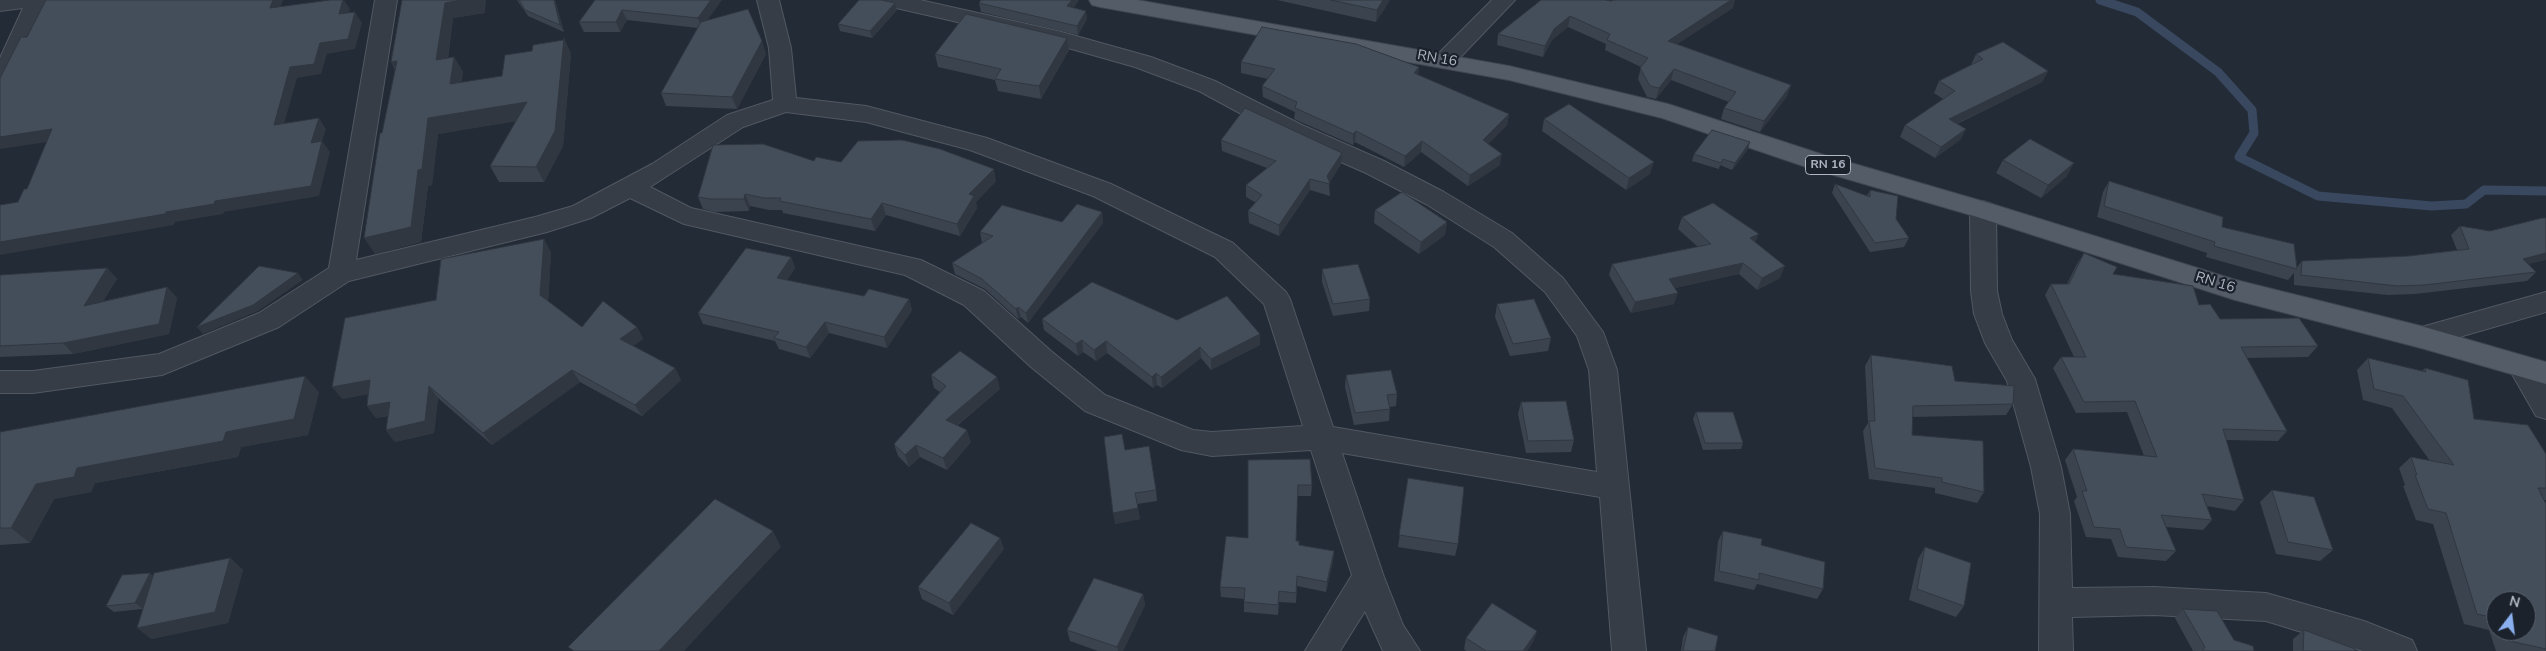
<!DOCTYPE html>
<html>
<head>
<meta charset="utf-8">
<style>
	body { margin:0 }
	#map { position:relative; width:2546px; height:651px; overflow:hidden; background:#232b37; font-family:"Nunito Sans",sans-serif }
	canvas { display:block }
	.north { position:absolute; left:2486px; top:591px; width:50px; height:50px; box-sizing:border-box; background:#1b222c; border:1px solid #575e69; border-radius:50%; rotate:15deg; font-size:14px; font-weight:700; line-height:20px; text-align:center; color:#b1b8c4 }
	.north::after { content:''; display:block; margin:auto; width:18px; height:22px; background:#8aafef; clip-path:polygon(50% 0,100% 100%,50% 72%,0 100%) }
</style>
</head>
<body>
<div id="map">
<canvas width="2546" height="651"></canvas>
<div class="north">N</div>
</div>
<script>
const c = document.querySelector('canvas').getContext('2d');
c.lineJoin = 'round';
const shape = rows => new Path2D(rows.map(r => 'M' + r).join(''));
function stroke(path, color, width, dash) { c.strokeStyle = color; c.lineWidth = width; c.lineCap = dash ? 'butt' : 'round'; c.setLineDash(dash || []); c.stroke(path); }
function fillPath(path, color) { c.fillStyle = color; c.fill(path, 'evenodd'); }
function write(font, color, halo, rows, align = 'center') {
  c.font = font + ' "Nunito Sans",sans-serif'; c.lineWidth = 4.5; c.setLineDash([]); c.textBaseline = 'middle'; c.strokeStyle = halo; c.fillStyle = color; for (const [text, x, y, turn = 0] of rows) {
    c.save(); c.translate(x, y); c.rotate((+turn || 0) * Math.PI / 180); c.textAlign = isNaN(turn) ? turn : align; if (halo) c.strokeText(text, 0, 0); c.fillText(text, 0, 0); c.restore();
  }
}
const stream = shape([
	[2100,0,2137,12,2218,72,2252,110,2254,133,2239,157,2318,196,2432,206,2466,204,2484,190,2546,191]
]);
const minor = shape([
	[0,0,49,0,12,83,8,88,0,90,0,58,23,8,0,11,0,0],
	[375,0,397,0,356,260,535,217,573,206,652,164,727,115,773,100,769,48,757,0,779,0,791,48,796,98,866,106,987,138,1111,184,1233,243,1286,292,1290,299,1333,427,1597,472,1589,370,1577,336,1545,292,1494,247,1426,204,1366,173,1284,137,1199,91,1135,67,1054,44,883,5,880,0,920,0,1058,31,1151,57,1215,81,1302,125,1384,161,1444,192,1512,233,1563,278,1603,332,1617,370,1646,651,1612,651,1600,497,1342,453,1384,577,1403,625,1420,651,1383,651,1365,611,1340,651,1305,651,1352,575,1311,450,1212,456,1181,450,1085,411,1031,367,964,305,905,275,684,224,630,198,591,218,547,232,349,281,279,327,162,375,33,393,0,393,0,371,33,371,159,354,259,313,329,268,375,0],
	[786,112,866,122,970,150,1093,196,1215,257,1264,304,1303,426,1212,432,1193,430,1105,395,1051,351,984,291,921,260,691,208,650,187,743,127,786,112],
	[1492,0,1515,0,1453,65,1445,67,1437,65,1434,60,1437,55,1492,0],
	[1983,201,1992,204,1996,210,1997,291,2002,314,2012,340,2035,379,2061,467,2070,514,2072,588,2154,587,2266,593,2364,621,2412,640,2417,651,2363,651,2266,621,2154,615,2072,617,2073,651,2039,651,2040,514,2031,467,2007,381,1985,343,1974,314,1971,291,1970,210,1974,204,1983,201],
	[2546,292,2546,312,2421,348,2411,344,2407,337,2411,330,2546,292],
	[2522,356,2532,359,2546,383,2546,419,2536,416,2508,367,2512,359,2522,356]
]);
const major = shape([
	[1089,0,1137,0,1509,66,1668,104,1824,155,1992,204,2236,280,2421,326,2546,362,2546,384,2421,348,2235,300,1974,216,1806,167,1662,118,1509,80,1100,7,1092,5,1089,0]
]);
const wall = shape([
	[402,0,485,13,453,18,448,58,454,57,463,72,461,83,502,76,571,53,563,146,544,182,499,182,490,166,516,121,438,134,432,185,428,186,421,242,375,254,382,133,395,70,391,62],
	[517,0,555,0,564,32,528,16],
	[595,0,708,20,766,54,737,109,666,106,661,93,698,28,627,20,620,32,584,32,579,22],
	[981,0,1079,0,1073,8,1087,19,1078,35,981,12,979,3],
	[1277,0,1390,0,1376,22],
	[1611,1,1733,8,1677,44,1791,85,1787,96,1760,132,1721,119,1724,108,1729,102,1671,80,1656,99,1647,97,1638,79,1641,67,1605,50,1606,44,1568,27,1552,40,1543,57,1497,45,1498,34],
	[897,10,872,38,840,31,838,24],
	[1067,38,1069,50,1041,99,998,91,995,80,938,67,935,54],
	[1976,54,2048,71,2042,82,1957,124,1966,129,1960,140,1935,158,1900,137,1905,125,1943,99,1934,93,1939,81,1971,65],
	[1241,62,1419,67,1418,75,1509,114,1507,125,1488,144,1500,165,1468,186,1421,152,1404,167,1355,142,1353,145,1294,119,1295,112,1263,97,1262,86,1268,79,1241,73],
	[1544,119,1650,174,1626,190,1542,131],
	[1221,140,1341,164,1329,183,1330,196,1310,190,1279,236,1249,223,1248,211,1256,203,1246,197,1246,185,1267,168,1222,151],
	[1748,149,1732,170,1720,165,1719,169,1692,161,1694,154],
	[2003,160,2067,176,2041,198,1996,173],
	[814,161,841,162,996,181,976,202,977,208,960,236,886,215,875,231,783,213,782,210,769,210,750,206,749,211,715,212,703,209,698,197],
	[2109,181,2222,227,2297,267,2302,261,2409,256,2457,250,2451,235,2460,226,2529,264,2536,272,2527,281,2415,294,2388,295,2294,285,2294,273,2288,280,2206,257,2207,253,2097,217,2103,192],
	[1835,184,1867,196,1870,190,1909,238,1904,247,1870,252,1832,193],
	[1375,210,1447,222,1445,235,1419,254,1374,223],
	[1102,212,1103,223,1028,323,1021,317,1018,319,985,289,955,274,952,263,982,243,980,232,1062,222],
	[1682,217,1755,242,1780,278,1757,290,1739,274,1675,288,1674,304,1631,313,1609,275,1612,264,1698,247,1678,229],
	[551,252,548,301,582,327,637,327,643,339,633,346,675,368,681,380,642,416,580,382,492,445,438,398,434,433,395,442,386,430,388,416,376,418,367,406,368,394,342,399,436,300],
	[2084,253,2113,274,2199,305,2220,319,2318,346,2308,357,2247,358,2287,431,2278,441,2226,440,2244,500,2235,511,2207,506,2212,520,2203,530,2166,527,2176,551,2166,561,2118,557,2111,539,2086,537,2074,501,2077,497,2065,460,2073,449,2144,456,2127,412,2076,413,2053,368,2061,357,2074,357,2045,295,2051,284,2067,284,2077,264],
	[791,257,795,268,787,280,864,296,909,299,912,310,887,348,829,333,810,358,779,349,775,341,703,324,698,313],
	[107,268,117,279,103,301,167,287,177,298,169,334,73,354,0,357,0,275],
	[1322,269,1370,299,1369,311,1333,316,1322,282],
	[1497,304,1551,338,1548,351,1510,356,1495,317],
	[1042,319,1177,320,1260,345,1211,370,1201,358,1162,388,1157,385,1153,388,1107,353,1096,361,1083,352,1078,356,1044,330],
	[1871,355,1955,381,2013,404,2006,415,1912,417,1912,435,1984,492,1977,503,1935,493,1935,488,1869,479,1863,431,1868,423,1865,366],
	[2368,358,2422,371,2425,368,2474,419,2546,454,2546,500,2544,500,2546,504,2546,651,2496,651,2489,630,2464,624,2433,524,2416,520,2403,486,2405,485,2399,468,2411,457,2430,461,2392,408,2363,400,2357,370],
	[2496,601,2526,631,2496,631],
	[931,375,1000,389,957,426,971,442,947,470,920,457,909,467,898,456,894,444,940,392,934,388],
	[1346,375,1397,394,1396,406,1390,407,1389,421,1354,425,1345,387],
	[319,392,308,435,241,447,238,457,95,483,91,492,54,499,30,543,0,545,0,432],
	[1521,402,1574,440,1571,452,1526,453,1518,414],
	[1696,412,1743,443,1741,449,1703,450,1693,419],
	[1125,450,1156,490,1157,501,1137,504,1140,519,1115,524],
	[1248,460,1312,485,1311,496,1297,496,1296,541,1299,545,1334,551,1333,561,1326,592,1297,586,1296,603,1279,602,1278,615,1244,612,1244,599,1221,597,1220,587,1248,538],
	[1408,478,1458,544,1455,556,1398,547],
	[2272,490,2333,550,2320,561,2276,554,2260,502],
	[1723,531,1761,545,1823,589,1817,599,1757,584,1754,590,1714,581,1718,541],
	[1000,538,1004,549,953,615,922,599,918,587],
	[1925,547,1964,606,1956,617,1909,600,1918,559],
	[230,558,243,570,228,623,151,639,142,609,114,612,106,606,153,576],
	[1143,594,1145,605,1123,651,1098,651,1070,641,1067,630],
	[2183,609,2234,640,2254,651,2193,651,2175,618],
	[1688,627,1715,651,1681,651,1683,637],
	[2304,630,2355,651,2293,651,2293,639],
	[1537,631,1533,642,1527,651,1466,651,1464,649,1466,638]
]);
const shadedWall = shape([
	[273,0,283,0,277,19,270,8],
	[343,0,344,0,350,9,345,25,339,14],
	[462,0,486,0,485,13,453,18,445,75,436,60,445,3],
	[554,0,555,0,564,32,560,25],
	[711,0,722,0,702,28,698,18],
	[1072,0,1079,0,1069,15,1067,6],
	[1383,0,1390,0,1376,22,1377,10],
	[1731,0,1735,0,1733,8,1665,52,1668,41],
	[895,3,897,10,872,38,870,31],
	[622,10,627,20,620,32,616,22],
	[1086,11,1087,19,1078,35,1077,26],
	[355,12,362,23,355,49,327,54,321,74,297,78,281,135,274,125,290,67,320,43],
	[1570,16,1568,27,1552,40,1543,57,1545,46,1554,29],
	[564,38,571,53,563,146,544,182,536,167],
	[1067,38,1069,50,1041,99,1039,86],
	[762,41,766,54,737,109,732,97],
	[454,57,463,72,459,100,450,84],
	[397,61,400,77,391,62],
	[1419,67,1418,78,1414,73],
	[1674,69,1671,80,1656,99,1659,88],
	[2048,71,2042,82,1943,130,1949,119],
	[1791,85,1787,96,1760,132,1764,121],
	[527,102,535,118,438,134,432,185,428,186,421,242,375,254,364,238,428,118],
	[1509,114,1507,125,1481,151,1483,140],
	[319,118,326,129,322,141,330,152,319,196,224,212,223,214,175,222,174,225,0,255,0,242,166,212,215,201,311,143],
	[52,129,61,140,0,149,0,137],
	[1966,129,1960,140,1935,158,1941,147],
	[1356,131,1355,142,1353,145,1353,134],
	[1422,141,1421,152,1404,167,1405,156],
	[1750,142,1748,149,1732,170,1735,163],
	[1342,153,1341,164,1329,184,1327,176],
	[1502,154,1500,165,1468,186,1470,175],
	[1654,162,1650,174,1626,190,1629,178],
	[2074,163,2067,176,2041,198,2048,185],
	[994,169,996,181,976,202,977,208,960,236,957,224,969,194],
	[1310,179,1310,190,1279,236,1279,225],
	[745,194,750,206,749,211,744,199],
	[882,203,886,215,875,231,871,219],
	[1102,212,1103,223,1028,323,1026,313],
	[1447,222,1445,235,1419,254,1421,242],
	[1759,234,1754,245,1750,238],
	[544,239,551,252,548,307,540,295],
	[2546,253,2546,260,2513,268,2523,259],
	[791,257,795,268,781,289,777,278],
	[1743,263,1739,274,1666,290,1669,279],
	[1785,266,1780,278,1757,290,1762,278],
	[107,268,117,279,94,316,84,306],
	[298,273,303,280,258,311,203,334,197,327],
	[167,287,177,298,169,334,73,354,63,343],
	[1678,293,1674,304,1631,313,1635,302],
	[909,299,912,310,887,348,884,337],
	[1018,307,1021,317,1018,319,1016,309],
	[825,322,829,333,810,358,806,347],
	[637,327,643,339,626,351,620,339],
	[1260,334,1260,345,1211,370,1211,359],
	[1082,340,1083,352,1078,356,1076,344],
	[1106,341,1107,353,1096,361,1094,350],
	[1200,347,1201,358,1162,388,1161,377],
	[675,368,681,380,642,416,635,405],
	[572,370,580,382,492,445,483,433],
	[1156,373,1157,385,1153,388,1152,377],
	[305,376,319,392,308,435,241,447,238,457,95,483,91,492,54,499,30,543,11,528,36,484,77,468,226,432],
	[997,377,1000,389,949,432,946,420],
	[370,380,380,392,342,399,332,387],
	[429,386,438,398,434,433,395,442,386,430],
	[390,402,399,413,376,418,367,406],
	[967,430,971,442,947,470,943,458],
	[916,445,920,457,909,467,905,455],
	[1138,508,1140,519,1115,524,1113,513],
	[773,531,781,547,684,651,659,651],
	[1000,538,1004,549,953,615,949,603],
	[1334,551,1333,561,1326,592,1327,582],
	[230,558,243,570,228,623,151,639,137,628],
	[150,573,157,579,143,609,135,603],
	[1143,594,1145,605,1123,651,1118,651,1117,647],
	[1537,631,1533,642,1527,651,1523,651]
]);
const building = shape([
	[46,0,273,0,270,8,330,0,343,0,339,14,355,12,348,39,320,43,314,64,290,67,274,125,319,118,311,143,322,141,311,186,215,201,214,204,166,212,165,214,0,242,0,205,18,202,24,189,27,189,52,129,0,137,0,78,21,37,27,37,46,0],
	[402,0,462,0,445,3,436,60,454,57,450,84,502,76,505,55,532,51,533,45,563,40,564,38,555,131,536,167,490,166,527,102,428,118,422,169,418,170,411,227,364,238,380,133,382,133,397,61,391,62,402,0],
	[519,0,554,0,560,25,525,10,519,0],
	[595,0,711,0,698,18,622,10,616,22,579,22,595,0],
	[859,0,881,0,895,3,870,31,838,24,859,0],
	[981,0,1072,0,1067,6,1086,11,1077,26,979,3,981,0],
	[1331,0,1383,0,1377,10,1331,0],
	[1541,0,1605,0,1611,1,1614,0,1731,0,1668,41,1791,85,1764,121,1724,108,1736,92,1674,69,1659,88,1650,86,1640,68,1648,58,1607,40,1610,34,1570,16,1554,29,1545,46,1498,34,1541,0],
	[748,9,762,41,732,97,661,93,701,22,748,9],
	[966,14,1067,38,1039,86,995,79,1001,69,935,54,966,14],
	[1262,27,1356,44,1419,67,1414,73,1509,114,1483,140,1502,154,1470,175,1422,141,1405,156,1356,131,1353,134,1295,108,1297,102,1262,86,1275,69,1241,62,1262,27],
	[2003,42,2048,71,1949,119,1966,129,1941,147,1905,125,1955,91,1939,81,1983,59,1976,54,2003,42],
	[1569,104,1654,162,1629,178,1544,119,1569,104],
	[1245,108,1342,153,1327,176,1330,184,1310,179,1279,225,1248,211,1262,195,1246,185,1276,161,1221,140,1245,108],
	[1712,130,1750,142,1735,163,1723,159,1721,163,1694,154,1712,130],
	[2030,139,2074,163,2048,185,2003,160,2030,139],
	[902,140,940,149,994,169,969,194,974,196,957,224,882,203,871,219,779,201,781,198,764,198,745,194,744,199,710,199,698,197,713,145,763,144,814,161,816,157,841,162,858,141,902,140],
	[2109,181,2223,217,2222,227,2294,244,2297,269,2214,246,2215,242,2104,206,2109,181],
	[1835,184,1870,197,1870,190,1898,196,1896,219,1909,238,1875,243,1835,184],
	[1402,192,1447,222,1421,242,1375,210,1402,192],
	[1713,203,1759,234,1750,238,1785,266,1762,278,1743,263,1669,279,1678,293,1635,302,1612,264,1711,244,1682,217,1713,203],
	[1077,204,1102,212,1026,313,1018,307,1016,309,982,279,952,263,993,236,980,232,1002,205,1062,222,1077,204],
	[2542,218,2546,218,2546,253,2523,259,2536,272,2424,285,2397,286,2301,275,2302,261,2409,256,2469,249,2460,226,2490,231,2542,218],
	[544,239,540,295,582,327,603,301,637,327,620,339,675,368,635,405,572,370,483,433,429,386,425,421,386,430,390,402,367,406,370,380,332,387,345,318,436,300,441,259,544,239],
	[746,248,791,257,777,278,864,296,869,289,909,299,884,337,825,322,806,347,774,338,779,332,698,313,746,248],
	[2084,253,2117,267,2113,274,2193,286,2199,305,2210,304,2220,319,2299,318,2318,346,2241,347,2287,431,2223,429,2244,500,2202,494,2212,520,2161,515,2176,551,2126,547,2120,529,2094,527,2082,491,2087,491,2073,449,2157,457,2135,401,2084,402,2061,357,2086,357,2051,284,2069,284,2084,253],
	[1358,264,1370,299,1333,304,1322,269,1358,264],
	[259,266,298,273,253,305,197,327,259,266],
	[107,268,84,306,167,287,159,324,63,343,0,346,0,275,107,268],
	[1092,282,1177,320,1227,296,1260,334,1211,359,1200,347,1161,377,1156,373,1152,377,1106,341,1094,350,1082,340,1076,344,1042,319,1092,282],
	[1534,299,1551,338,1513,344,1497,304,1534,299],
	[960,351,997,377,946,420,967,430,943,458,916,445,905,455,894,444,946,386,931,375,960,351],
	[1871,355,1952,366,1955,381,2014,386,2013,404,1913,406,1912,435,1983,441,1984,492,1942,482,1942,478,1875,468,1869,421,1875,421,1871,355],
	[2368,358,2426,372,2425,368,2468,380,2474,419,2528,425,2546,454,2546,488,2538,488,2546,504,2546,649,2510,641,2507,631,2526,631,2526,601,2496,601,2496,618,2477,614,2446,513,2428,509,2415,475,2417,475,2411,457,2454,465,2403,396,2374,389,2368,358],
	[1391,370,1397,394,1387,395,1390,409,1355,413,1346,375,1391,370],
	[305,376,294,419,226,432,223,441,77,468,74,477,36,484,11,528,0,528,0,432,305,376],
	[1566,401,1574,440,1528,441,1521,402,1566,401],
	[1696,412,1733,412,1743,443,1705,443,1696,412],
	[1122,434,1125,450,1149,446,1156,490,1135,493,1138,508,1113,513,1104,437,1122,434],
	[1310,459,1312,485,1298,485,1296,541,1299,541,1299,545,1334,551,1327,582,1297,576,1296,593,1279,591,1278,605,1244,602,1245,588,1220,587,1226,536,1248,538,1248,460,1310,459],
	[1408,478,1464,487,1458,544,1399,535,1408,478],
	[2272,490,2314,497,2333,550,2288,542,2272,490],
	[715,499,773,531,659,651,574,651,568,647,715,499],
	[971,523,1000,538,949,603,918,587,971,523],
	[1723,531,1762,539,1761,545,1825,562,1823,589,1759,573,1759,580,1719,571,1723,531],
	[1925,547,1971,563,1964,606,1917,589,1925,547],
	[230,558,215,612,137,628,154,573,230,558],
	[150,573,135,603,106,606,122,575,150,573],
	[1094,578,1143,594,1117,647,1067,630,1094,578],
	[1492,603,1537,631,1523,651,1486,651,1466,638,1492,603],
	[2183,609,2217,611,2234,640,2253,646,2254,651,2202,651,2205,647,2183,609],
	[1688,627,1718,636,1715,651,1683,651,1688,627],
	[2304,630,2355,649,2355,651,2303,651,2304,630]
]);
const shields = [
	[1828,165,45]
];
const shieldNames = [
	["RN 16",1828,165]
];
const streetNames = [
	["RN 16",1437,59,10],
	["RN 16",2215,283,17]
];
stroke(stream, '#39485f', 9);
stroke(minor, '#515862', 2);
stroke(major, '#3f4651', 2);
fillPath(minor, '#363d47');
fillPath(major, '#545c67');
fillPath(wall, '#3a434e');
fillPath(shadedWall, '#303740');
fillPath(building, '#444e5b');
stroke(building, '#303740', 1);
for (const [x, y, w] of shields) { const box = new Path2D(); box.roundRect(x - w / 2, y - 9.5, w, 19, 4); c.fillStyle = '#1b222c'; c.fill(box); stroke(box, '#b1b8c4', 1); }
write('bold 12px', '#b1b8c4', null, shieldNames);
write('14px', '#b1b8c4', '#1b222c', streetNames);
</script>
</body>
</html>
